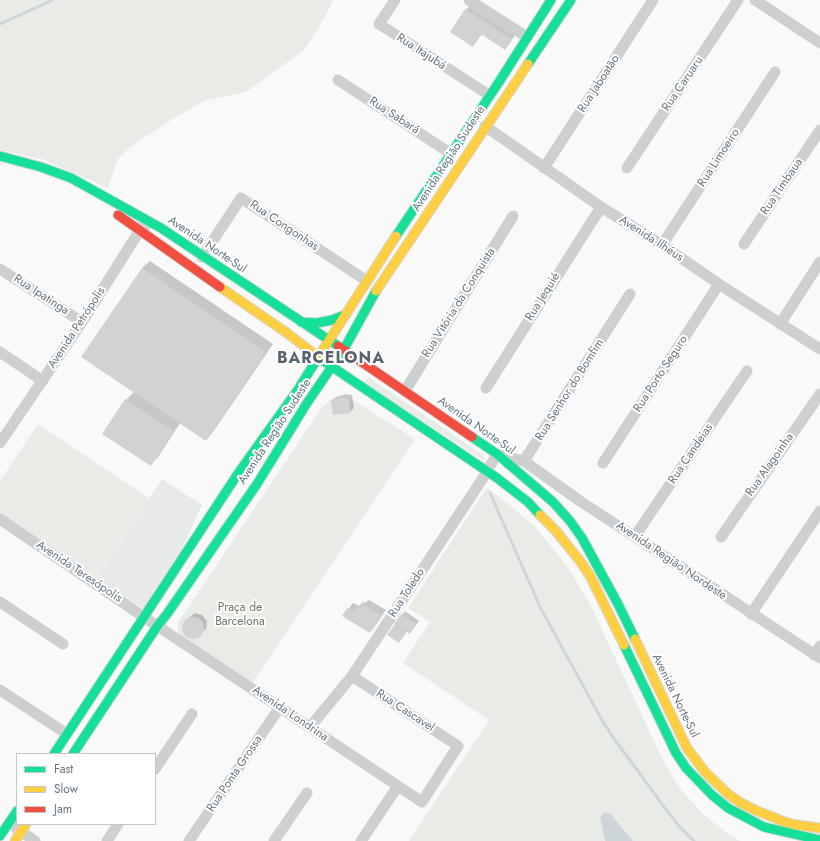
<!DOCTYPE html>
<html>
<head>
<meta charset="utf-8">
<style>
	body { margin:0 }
	#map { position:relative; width:820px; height:841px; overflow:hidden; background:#f9f9f9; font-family:Jost,sans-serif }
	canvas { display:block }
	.legend { position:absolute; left:16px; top:753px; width:140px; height:72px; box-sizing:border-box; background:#fff; border:1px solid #c1c8cd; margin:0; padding:5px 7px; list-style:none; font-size:12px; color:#657683 }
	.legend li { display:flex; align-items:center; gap:8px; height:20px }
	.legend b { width:20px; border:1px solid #c1c8cd }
</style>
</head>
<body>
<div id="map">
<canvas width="820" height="841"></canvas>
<ul class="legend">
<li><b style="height:5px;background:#16e098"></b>Fast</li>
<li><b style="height:5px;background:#ffcf43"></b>Slow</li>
<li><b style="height:5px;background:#f24e42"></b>Jam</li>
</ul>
</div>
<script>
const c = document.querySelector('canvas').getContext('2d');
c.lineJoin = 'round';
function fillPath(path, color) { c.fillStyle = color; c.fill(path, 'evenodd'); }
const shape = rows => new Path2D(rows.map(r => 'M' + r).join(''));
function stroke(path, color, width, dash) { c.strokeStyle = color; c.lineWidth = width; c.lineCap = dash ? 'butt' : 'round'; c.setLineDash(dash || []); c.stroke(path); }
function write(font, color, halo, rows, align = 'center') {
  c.font = font + ' Jost,sans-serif'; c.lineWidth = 4; c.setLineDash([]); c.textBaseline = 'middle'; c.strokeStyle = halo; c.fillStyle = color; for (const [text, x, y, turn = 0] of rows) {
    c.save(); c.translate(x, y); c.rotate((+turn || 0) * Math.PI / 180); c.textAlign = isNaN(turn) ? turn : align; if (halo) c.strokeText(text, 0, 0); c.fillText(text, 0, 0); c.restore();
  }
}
const built = shape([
	[162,479,202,505,178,557,144,609,96,578]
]);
const green = shape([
	[0,0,333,0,325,17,304,50,246,92,204,101,174,118,130,147,118,159,108,188,42,159,0,150],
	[368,377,483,455,484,459,483,460,364,383],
	[342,397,353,400,415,439,251,685,179,634,177,624,323,406,331,400],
	[38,424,149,498,96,578,0,513,0,481],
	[487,488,506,502,535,527,559,556,571,572,591,606,660,754,674,780,683,792,703,814,728,834,740,841,633,841,611,814,600,817,605,841,409,841,489,720,403,663,430,622,408,608]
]);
const water = shape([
	[605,812,611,814,633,841,605,841,600,817]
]);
const shadow = shape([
	[471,4,516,34,505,49,482,34,473,46,466,10],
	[150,261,273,344,213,432,206,440,180,423,158,457,150,464,104,434,126,400,134,392,142,268],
	[346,394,352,395,354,408,350,412,332,400,336,397],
	[369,600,386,610,375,626,370,632,344,615,353,603,359,606,363,602,365,603],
	[405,611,419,621,410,633,407,631,399,641,394,626],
	[195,613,202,615,207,621,206,629,196,638,188,636,183,630,184,622]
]);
const stream = shape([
	[0,24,53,0],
	[490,493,541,609,603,722,615,740,665,808,679,826,694,841]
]);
const building = shape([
	[465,9,512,40,505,50,481,34,473,47,450,32],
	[142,268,266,352,206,441,81,357],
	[342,397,349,399,351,413,333,415,331,400],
	[125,399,173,431,151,466,102,434],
	[363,604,381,616,370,633,342,616,347,608,354,612,357,607,360,608],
	[401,614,416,624,410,634,394,624],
	'182 628a11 11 0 1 1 22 0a11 11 0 1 1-22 0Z',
	[394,625,406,633,399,643,387,635]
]);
const street = shape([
	[395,0,379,24,489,95],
	[469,0,527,37],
	[755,0,820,43],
	[338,80,450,153],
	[485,126,601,207,662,245,719,284,820,349],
	[544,168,653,0],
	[627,168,738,0],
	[744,244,820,130],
	[662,245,775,72],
	[202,257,241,198,367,281],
	[0,269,82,322],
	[780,324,820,262],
	[0,352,43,381],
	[486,388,601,207],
	[405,391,513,216],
	[0,443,82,322,140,230,142,227,145,227],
	[524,461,630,294],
	[603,463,719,284],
	[0,519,144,617,422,802,458,746,352,676],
	[635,536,747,371],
	[721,537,820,394],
	[0,602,63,644],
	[751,614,820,511],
	[814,655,820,646],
	[0,690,67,734],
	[310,727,352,676,483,478,497,454,524,461,580,501,820,658],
	[155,769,192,714],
	[16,828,35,841],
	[107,841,118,824],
	[189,841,280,707],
	[274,841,307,793],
	[361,841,398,786]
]);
const fast = shape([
	[528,64,571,0],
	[0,156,41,167,71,178,161,228,338,346],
	[396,236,499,82,551,0],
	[301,322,317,323,332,320,345,315],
	[322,360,497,478,528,502,540,515],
	[472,437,497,454,553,502,570,521,582,538,618,604,635,639],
	[624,645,676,753,686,768,712,795,728,808,764,827,820,840],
	[54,754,239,472,299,388,319,356],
	[73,754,158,625,167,614,257,484,307,403,344,349,376,291],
	[0,836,17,811]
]);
const slow = shape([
	[220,287,287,333,322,360],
	[376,291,528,64],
	[319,356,396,236],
	[540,515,556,531,580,561,590,576,624,645],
	[635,639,687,748,705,772,728,794,741,803,755,810,785,822,796,825,820,828],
	[15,841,26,824]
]);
const jam = shape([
	[118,215,220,287],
	[338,346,472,437]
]);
const streetNames = [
	["Rua Itajubá",421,52,33],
	["Rua Jaboatão",599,84,-57],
	["Rua Caruaru",683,84,-56],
	["Rua Sabará",394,116,33],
	["Rua Limoeiro",719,158,-57],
	["Avenida Região Sudeste",449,159,-57],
	["Rua Timbaua",782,187,-56],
	["Rua Congonhas",284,226,34],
	["Avenida Ilhéus",651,239,33],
	["Avenida Norte-Sul",207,245,34],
	["Rua Ipatinga",41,295,33],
	["Rua Jequié",543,297,-58],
	["Rua Vitória da Conquista",459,303,-58],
	["Avenida Petrópolis",77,328,-57],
	["Rua Porto Seguro",661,374,-57],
	["Rua Senhor do Bomfim",570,390,-58],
	["Avenida Norte-Sul",476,426,35],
	["Avenida Região Sudeste",275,432,-57],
	["Rua Candeias",691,454,-56],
	["Rua Alagoinha",770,465,-55],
	["Avenida Região Nordeste",671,561,34],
	["Avenida Teresópolis",79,572,34],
	["Rua Toledo",407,593,-57],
	["Avenida Norte-Sul",675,696,64],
	["Rua Cascavel",405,711,33],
	["Avenida Londrina",290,714,34],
	["Rua Ponta Grossa",235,774,-56]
];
const parkNames = [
	["Praça de",240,608],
	["Barcelona",240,622]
];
const districtNames = [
	["BARCELONA",331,359]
];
fillPath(built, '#e8e9e9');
fillPath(green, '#e8ebe6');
fillPath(water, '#ced6d9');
fillPath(shadow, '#0003');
stroke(stream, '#ced6d9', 3);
fillPath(building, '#d0d2d3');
stroke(fast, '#d5d6d7', 11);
stroke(slow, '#d5d6d7', 11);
stroke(jam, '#d5d6d7', 11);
stroke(street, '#cecfd0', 11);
stroke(fast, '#16e098', 9);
stroke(slow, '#ffcf43', 9);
stroke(jam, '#f24e42', 9);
write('12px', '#657683', '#fff', streetNames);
write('12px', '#687a64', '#fff', parkNames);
c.letterSpacing = '1px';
write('bold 16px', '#57646e', '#fff', districtNames);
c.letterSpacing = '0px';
</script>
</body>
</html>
